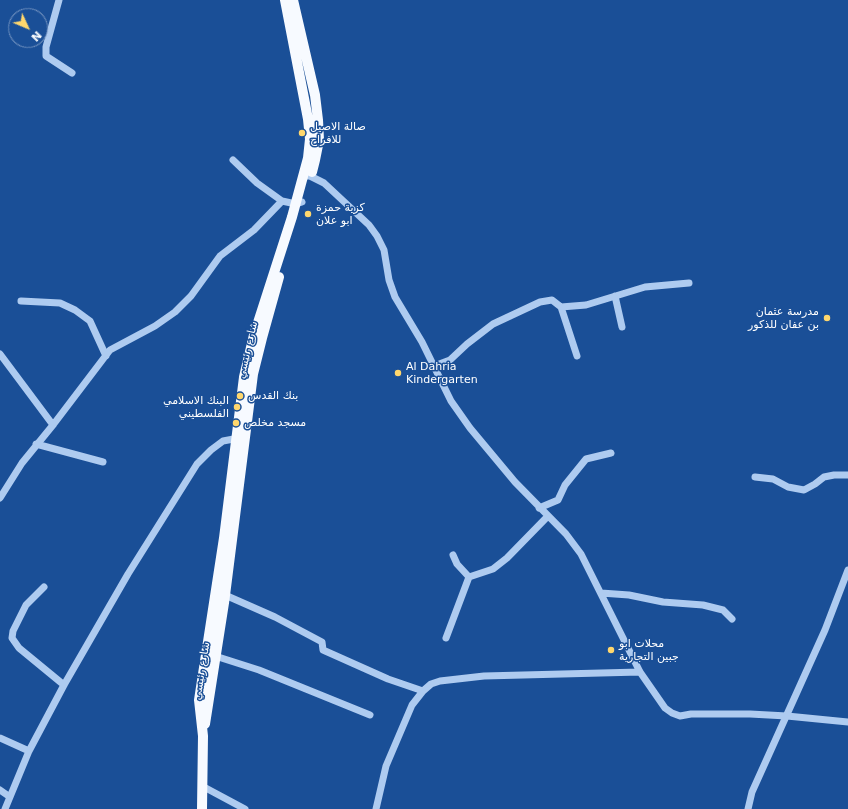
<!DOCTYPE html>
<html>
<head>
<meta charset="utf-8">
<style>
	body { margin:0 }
	#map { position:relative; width:848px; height:809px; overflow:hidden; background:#1a4f97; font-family:"DejaVu Sans",sans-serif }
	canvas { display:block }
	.north { position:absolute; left:8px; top:8px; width:40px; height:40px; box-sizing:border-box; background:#1a4f97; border:1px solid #7695c1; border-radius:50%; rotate:134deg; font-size:11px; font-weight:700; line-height:16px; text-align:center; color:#fff }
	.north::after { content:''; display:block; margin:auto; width:14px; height:18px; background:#ffd76d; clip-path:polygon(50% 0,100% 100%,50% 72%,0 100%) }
</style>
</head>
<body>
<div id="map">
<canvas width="848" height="809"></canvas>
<div class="north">N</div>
</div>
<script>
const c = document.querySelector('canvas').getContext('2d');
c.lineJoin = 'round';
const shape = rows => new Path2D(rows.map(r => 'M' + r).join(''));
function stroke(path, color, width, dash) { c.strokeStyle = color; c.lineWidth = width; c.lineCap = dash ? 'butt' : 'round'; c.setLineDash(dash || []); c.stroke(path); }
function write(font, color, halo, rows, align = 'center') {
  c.font = font + ' "DejaVu Sans","Noto Sans Arabic",sans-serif'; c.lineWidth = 3; c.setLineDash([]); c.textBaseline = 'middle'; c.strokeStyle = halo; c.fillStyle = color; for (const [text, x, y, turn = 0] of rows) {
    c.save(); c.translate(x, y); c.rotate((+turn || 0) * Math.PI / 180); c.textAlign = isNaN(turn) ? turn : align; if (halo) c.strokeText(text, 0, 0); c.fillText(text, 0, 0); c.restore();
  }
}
const minor = shape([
	[59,0,46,47,46,56,72,73],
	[233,160,257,183,282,201,296,204,302,202],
	[304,176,310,176,324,183,369,225,377,236,384,250,389,280,395,297,422,342,451,401,470,428,515,482,566,534,581,554,640,672,665,708,672,713,680,716,691,714,750,714,787,716,848,722],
	[615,296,622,327],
	[21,301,60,303,75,310,90,321,106,356],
	[561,307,577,356],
	[0,354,53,425],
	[434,366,450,360,467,344,493,324,540,302,552,300,561,307,586,305,645,287,689,283],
	[36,444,103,462],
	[755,477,773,479,788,487,804,490,815,484,824,477,834,475,848,475],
	[0,498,22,463,53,425,110,350,155,326,175,312,191,296,220,256,254,230,282,201],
	[539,508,558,500,565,485,586,459,611,453],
	[453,555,457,564,469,577,493,569,507,558,548,516],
	[44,587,26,605,13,631,12,638,19,648,64,685],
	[601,593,629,595,663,602,703,605,723,610,732,619],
	[225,595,275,617,322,642,323,650,388,679,423,691],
	[446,638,469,577],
	[212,655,259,670,370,715],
	[0,738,29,751],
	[202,786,245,809],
	[0,790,10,797],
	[5,809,29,751,64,685,128,574,197,464,211,450,223,441,239,438],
	[376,809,386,766,412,705,423,691,431,684,440,681,484,676,640,672],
	[748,809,752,792,825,630,848,570]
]);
const major = shape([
	[293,0,315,95,318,120,319,140,315,160,312,172],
	[205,724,224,603,253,374,262,338,279,277],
	[202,809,203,736,199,700,224,538,244,377,254,335,292,217,308,158,310,139,308,119,285,0]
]);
const markers = [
	[302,133,4,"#ffd76d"],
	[308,214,4,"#ffd76d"],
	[827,318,4,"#ffd76d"],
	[398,373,4,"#ffd76d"],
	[240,396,4,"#ffd76d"],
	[237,407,4,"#ffd76d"],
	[236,423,4,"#ffd76d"],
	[611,650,4,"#ffd76d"]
];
const poiNames = [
	["صالة الاصيل",310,127],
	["للافراح",310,140],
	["كزية حمزة",316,208],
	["ابو علان",316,221],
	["مدرسة عثمان",819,312,"right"],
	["بن عفان للذكور",819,325,"right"],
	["Al Dahria",406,367],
	["Kindergarten",406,380],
	["بنك القدس",248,396],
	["البنك الاسلامي",229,401,"right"],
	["الفلسطيني",229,414,"right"],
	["مسجد مخلص",244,423],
	["محلات ابو",619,644],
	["جبين التجارية",619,657]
];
const streetNames = [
	["شارع رئيسي",248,350,-77],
	["شارع رئيسي",202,671,-81]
];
stroke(minor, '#aecbf0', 7);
stroke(major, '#f7faff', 10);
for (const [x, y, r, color] of markers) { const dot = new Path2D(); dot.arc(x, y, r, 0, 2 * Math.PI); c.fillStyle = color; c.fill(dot); stroke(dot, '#1a4f97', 1.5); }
write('11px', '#fff', '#1a4f97', poiNames, 'left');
write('11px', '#fff', '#1a4f97', streetNames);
</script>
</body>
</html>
